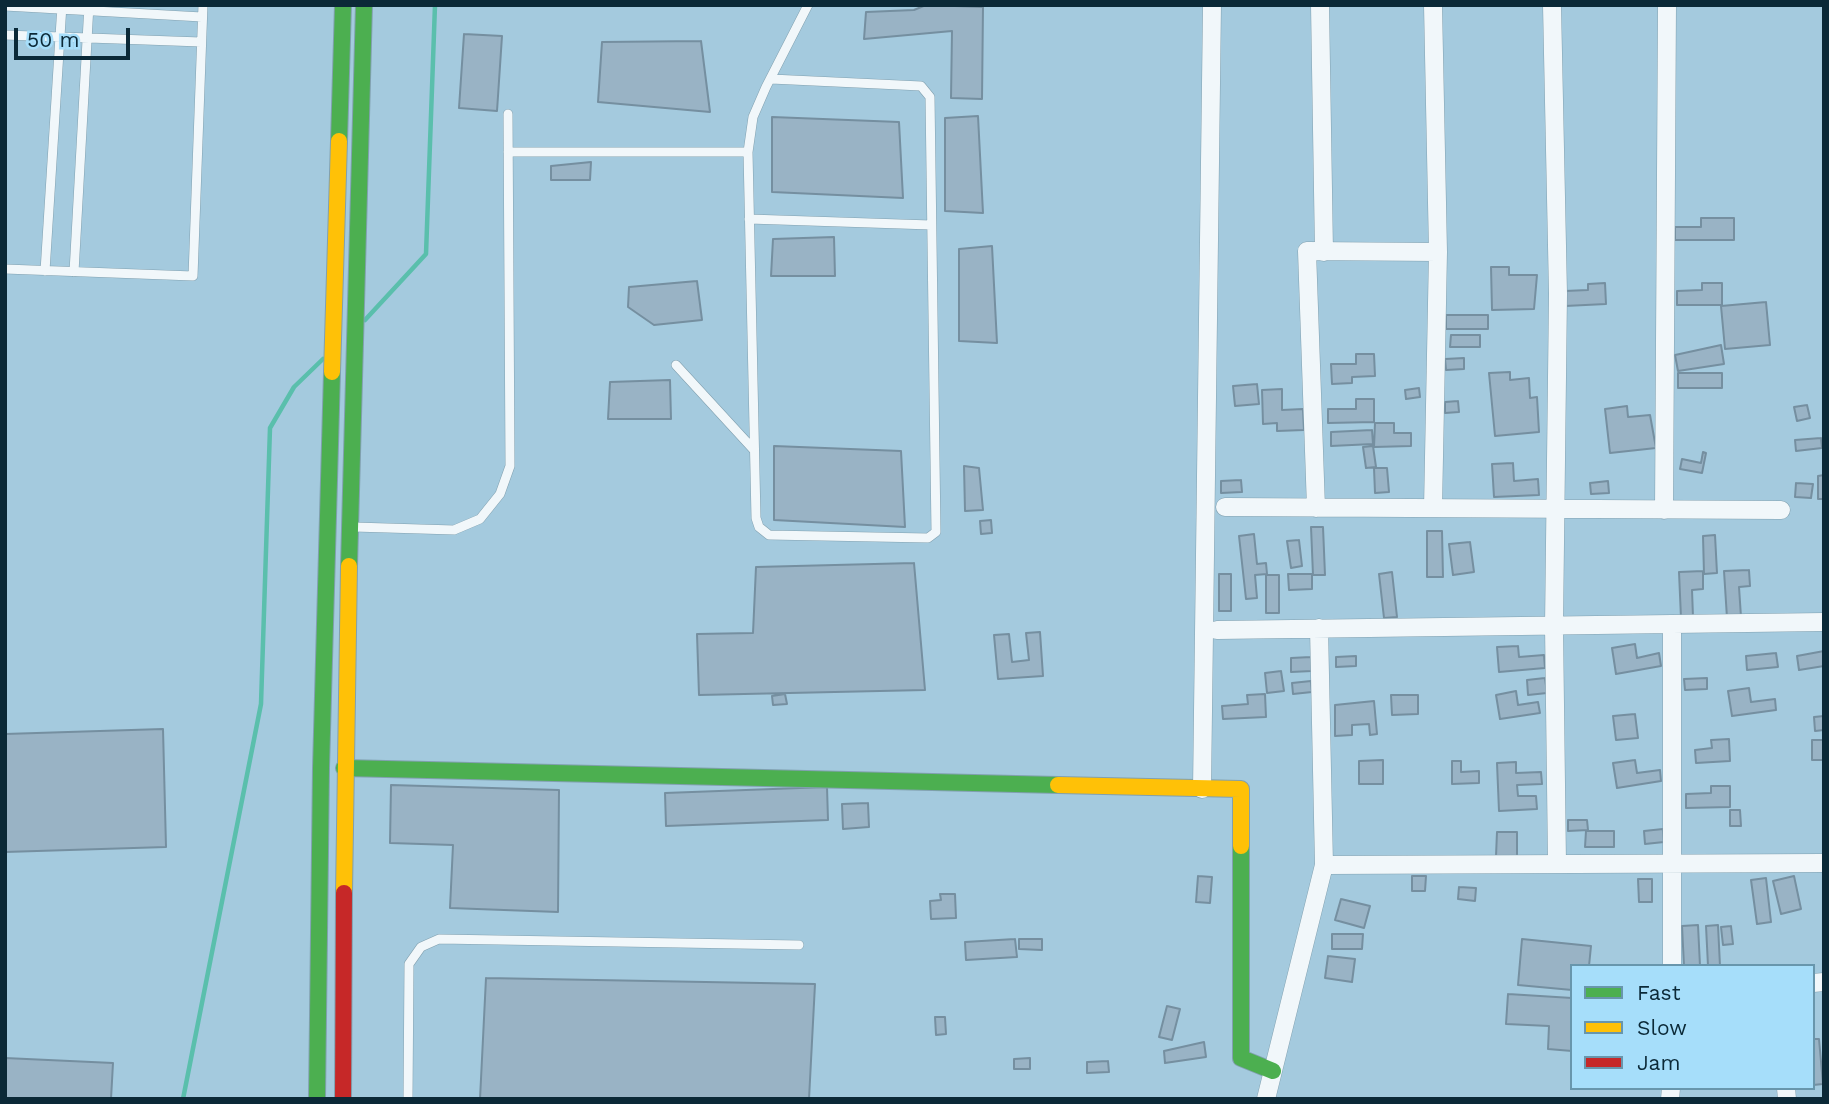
<!DOCTYPE html>
<html>
<head>
<meta charset="utf-8">
<style>
	body { margin:0 }
	#map { position:relative; width:1829px; height:1104px; overflow:hidden; background:#a4cade; font-family:"Work Sans",sans-serif }
	canvas { display:block }
	.frame { position:absolute; inset:0; border:7px solid #0b2937; pointer-events:none }
	.legend { position:absolute; left:1570px; top:964px; width:245px; height:126px; box-sizing:border-box; background:#a6defa; border:2px solid #6896ac; margin:0; padding:9px 12px; list-style:none; font-size:21px; color:#0b2937 }
	.legend li { display:flex; align-items:center; gap:14px; height:35px }
	.legend b { width:35px; border:2px solid #6896ac }
	.scale { position:absolute; left:14px; top:28px; width:116px; height:32px; box-sizing:border-box; border:4px solid #0b2937; border-top:0; padding-left:9px; font-size:21px; line-height:24px; white-space:nowrap; color:#0b2937; -webkit-text-stroke:5px #a6defa; paint-order:stroke }
</style>
</head>
<body>
<div id="map">
<canvas width="1829" height="1104"></canvas>
<div class="frame"></div>
<ul class="legend">
<li><b style="height:9px;background:#4caf50"></b>Fast</li>
<li><b style="height:9px;background:#ffc107"></b>Slow</li>
<li><b style="height:9px;background:#c62828"></b>Jam</li>
</ul>
<div class="scale">50 m</div>
</div>
<script>
const c = document.querySelector('canvas').getContext('2d');
c.lineJoin = 'round';
const shape = rows => new Path2D(rows.map(r => 'M' + r).join(''));
function stroke(path, color, width, dash) { c.strokeStyle = color; c.lineWidth = width; c.lineCap = dash ? 'butt' : 'round'; c.setLineDash(dash || []); c.stroke(path); }
function fillPath(path, color) { c.fillStyle = color; c.fill(path, 'evenodd'); }
const stream = shape([
	[365,320,426,254,435,5],
	[183,1099,261,704,270,428,294,387,323,359]
]);
const building = shape([
	[926,5,983,7,982,99,951,98,952,31,864,39,866,12,914,10,926,5],
	[464,34,502,36,497,111,459,108,464,34],
	[701,41,710,112,598,102,602,42,701,41],
	[978,116,983,213,945,211,945,118,978,116],
	[772,117,899,122,903,198,772,192,772,117],
	[591,162,590,180,551,180,551,166,591,162],
	[1701,218,1734,218,1734,240,1675,240,1675,227,1701,227,1701,218],
	[834,237,835,276,771,276,773,239,834,237],
	[992,246,997,343,959,341,959,249,992,246],
	[1491,267,1509,267,1509,275,1537,275,1534,309,1492,310,1491,267],
	[697,281,702,320,654,325,628,307,629,287,697,281],
	[1605,283,1606,304,1565,306,1565,291,1588,290,1588,284,1605,283],
	[1702,283,1722,283,1722,305,1677,305,1677,291,1702,290,1702,283],
	[1766,302,1770,345,1725,349,1721,306,1766,302],
	[1446,315,1488,315,1488,329,1446,329,1446,315],
	[1451,335,1480,335,1480,347,1450,347,1451,335],
	[1721,345,1724,364,1678,371,1675,355,1721,345],
	[1356,354,1374,354,1375,376,1352,377,1352,383,1332,384,1331,364,1356,364,1356,354],
	[1464,358,1464,369,1446,370,1445,359,1464,358],
	[1510,372,1510,380,1529,378,1530,398,1537,397,1539,432,1495,436,1489,373,1510,372],
	[1678,373,1722,373,1722,388,1678,388,1678,373],
	[670,380,671,419,608,419,610,382,670,380],
	[1257,384,1259,404,1235,406,1233,386,1257,384],
	[1419,388,1420,397,1406,399,1405,390,1419,388],
	[1282,389,1282,410,1303,409,1304,430,1277,431,1277,423,1263,424,1262,390,1282,389],
	[1356,399,1374,399,1374,422,1328,423,1328,409,1356,409,1356,399],
	[1458,401,1459,412,1445,413,1445,402,1458,401],
	[1807,405,1810,418,1797,421,1794,407,1807,405],
	[1627,406,1628,417,1650,415,1656,448,1610,453,1605,409,1627,406],
	[1375,423,1394,423,1394,433,1411,433,1411,446,1374,447,1375,423],
	[1372,430,1373,444,1331,446,1331,432,1372,430],
	[1821,438,1822,448,1796,451,1795,440,1821,438],
	[774,446,901,451,905,527,774,520,774,446],
	[1373,446,1376,467,1366,468,1363,447,1373,446],
	[1703,452,1706,453,1702,473,1680,469,1682,459,1701,463,1703,452],
	[1513,463,1514,481,1538,479,1539,495,1494,497,1492,464,1513,463],
	[964,466,979,468,983,510,965,511,964,466],
	[1374,468,1387,468,1389,492,1375,493,1374,468],
	[1824,475,1824,499,1818,499,1818,476,1824,475],
	[1241,480,1242,492,1221,493,1221,481,1241,480],
	[1608,481,1609,493,1591,494,1590,483,1608,481],
	[1796,483,1813,484,1811,498,1795,497,1796,483],
	[991,520,992,533,981,534,980,521,991,520],
	[1311,527,1323,527,1325,575,1313,575,1311,527],
	[1427,531,1442,531,1443,577,1427,577,1427,531],
	[1254,534,1257,564,1266,563,1267,574,1255,575,1257,598,1246,599,1239,536,1254,534],
	[1715,535,1717,573,1704,574,1703,536,1715,535],
	[1299,540,1302,566,1291,568,1287,541,1299,540],
	[1470,542,1474,572,1453,575,1449,544,1470,542],
	[914,563,925,690,699,695,697,634,753,633,756,567,914,563],
	[1749,570,1750,586,1739,587,1741,617,1727,618,1724,571,1749,570],
	[1703,571,1703,589,1692,590,1693,617,1681,618,1679,572,1703,571],
	[1392,572,1397,617,1384,618,1379,574,1392,572],
	[1219,574,1231,574,1231,611,1219,611,1219,574],
	[1288,574,1312,574,1312,589,1289,590,1288,574],
	[1266,575,1279,575,1279,613,1266,613,1266,575],
	[1040,632,1043,676,998,679,994,635,1009,634,1012,662,1029,660,1026,633,1040,632],
	[1635,644,1637,658,1659,653,1661,666,1616,674,1612,648,1635,644],
	[1518,646,1519,657,1544,655,1545,668,1499,672,1497,647,1518,646],
	[1824,651,1824,666,1799,670,1797,656,1824,651],
	[1776,653,1778,667,1747,670,1746,656,1776,653],
	[1356,656,1356,666,1336,667,1336,657,1356,656],
	[1311,657,1312,671,1291,672,1291,658,1311,657],
	[1281,671,1284,691,1267,693,1265,673,1281,671],
	[1545,678,1547,693,1528,695,1527,680,1545,678],
	[1707,678,1707,689,1685,690,1684,679,1707,678],
	[1311,681,1312,692,1293,694,1292,683,1311,681],
	[1749,688,1751,702,1775,699,1776,710,1732,716,1728,691,1749,688],
	[1516,691,1518,705,1538,702,1540,713,1500,719,1496,695,1516,691],
	[785,694,787,704,773,705,772,696,785,694],
	[1265,694,1266,717,1223,719,1222,706,1248,704,1247,695,1265,694],
	[1391,695,1418,695,1418,714,1392,715,1391,695],
	[1374,701,1377,734,1370,735,1369,724,1352,725,1352,735,1335,736,1335,705,1374,701],
	[1635,714,1638,738,1616,740,1613,716,1635,714],
	[1824,716,1824,730,1815,731,1814,717,1824,716],
	[163,729,166,847,5,852,5,734,163,729],
	[1729,739,1730,761,1696,763,1695,750,1712,748,1711,740,1729,739],
	[1812,740,1824,740,1824,760,1812,760,1812,740],
	[1383,760,1383,784,1359,784,1359,761,1383,760],
	[1635,760,1637,773,1660,770,1661,781,1617,788,1613,763,1635,760],
	[1452,761,1461,761,1461,772,1479,771,1479,783,1452,784,1452,761],
	[1516,762,1516,773,1541,772,1542,784,1517,785,1518,796,1536,796,1537,809,1499,811,1497,763,1516,762],
	[391,785,559,790,558,912,450,908,453,845,390,843,391,785],
	[1711,786,1730,786,1730,807,1686,808,1686,794,1711,793,1711,786],
	[827,787,828,820,666,826,665,793,827,787],
	[868,803,869,827,843,829,842,804,868,803],
	[1730,810,1740,810,1741,826,1730,826,1730,810],
	[1568,820,1587,820,1588,830,1568,831,1568,820],
	[1663,829,1664,842,1645,844,1644,831,1663,829],
	[1586,831,1614,831,1614,847,1585,847,1586,831],
	[1497,832,1517,832,1517,856,1496,856,1497,832],
	[1198,876,1212,877,1210,903,1196,902,1198,876],
	[1412,876,1426,876,1425,891,1412,891,1412,876],
	[1794,876,1801,909,1781,914,1773,881,1794,876],
	[1766,878,1771,922,1757,924,1751,880,1766,878],
	[1638,879,1652,879,1652,902,1639,902,1638,879],
	[1459,887,1476,888,1475,901,1458,899,1459,887],
	[940,894,955,894,956,918,931,919,930,901,941,900,940,894],
	[1341,899,1370,906,1364,928,1335,920,1341,899],
	[1698,925,1700,966,1684,966,1682,926,1698,925],
	[1718,925,1720,966,1708,966,1706,926,1718,925],
	[1731,926,1733,944,1723,945,1721,927,1731,926],
	[1332,934,1363,934,1362,949,1332,949,1332,934],
	[1015,939,1017,957,966,960,965,942,1015,939],
	[1019,939,1042,939,1042,950,1019,949,1019,939],
	[1522,939,1591,946,1589,966,1572,966,1572,990,1518,985,1522,939],
	[1328,956,1355,959,1352,982,1325,978,1328,956],
	[486,978,815,984,809,1099,480,1099,486,978],
	[1508,994,1572,998,1572,1051,1548,1049,1549,1026,1506,1024,1508,994],
	[1167,1006,1180,1009,1172,1040,1159,1037,1167,1006],
	[935,1017,945,1017,946,1034,936,1035,935,1017],
	[1813,1039,1819,1039,1823,1084,1813,1085,1813,1039],
	[1204,1042,1206,1057,1165,1063,1164,1051,1204,1042],
	[5,1058,113,1063,111,1099,5,1099,5,1058],
	[1030,1058,1030,1069,1014,1069,1014,1059,1030,1058],
	[1108,1061,1109,1072,1087,1073,1087,1062,1108,1061]
]);
const lane = shape([
	[5,6,202,17],
	[5,35,201,42],
	[771,79,921,86,930,97,936,532,928,538,769,535,759,527,756,518,748,152,753,117,766,87,808,5],
	[508,152,748,152],
	[749,219,931,225],
	[5,269,193,276,203,5],
	[45,271,62,5],
	[74,272,89,5],
	[676,365,754,450],
	[354,527,454,530,480,519,500,494,510,466,508,114],
	[408,1099,409,964,421,947,439,939,799,945]
]);
const street = shape([
	[1320,5,1324,252],
	[1552,5,1558,294,1554,626,1557,863],
	[1225,507,1781,510],
	[1316,508,1307,251,1438,252],
	[1433,508,1438,252,1433,5],
	[1664,510,1667,5],
	[1217,630,1824,622],
	[1202,789,1212,5],
	[1324,865,1824,863],
	[1672,966,1672,625],
	[1813,983,1824,982],
	[1786,1088,1787,1099],
	[1266,1099,1324,865,1319,628],
	[1670,1099,1671,1088]
]);
const fast = shape([
	[339,141,343,5],
	[349,566,364,5],
	[344,768,1058,785],
	[1241,846,1241,1058,1273,1071],
	[317,1099,321,768,332,372]
]);
const slow = shape([
	[332,372,339,141],
	[1058,785,1241,789,1241,846],
	[344,893,349,566]
]);
const jam = shape([
	[343,1099,344,893]
]);
stroke(stream, '#5abfac', 4.5);
fillPath(building, '#99b3c5');
stroke(building, '#758fa0', 2);
stroke(lane, '#81a0af', 10);
stroke(street, '#81a0af', 19);
stroke(fast, '#81a0af', 18);
stroke(slow, '#81a0af', 18);
stroke(jam, '#81a0af', 18);
stroke(lane, '#f1f7fa', 9);
stroke(street, '#f1f7fa', 18);
stroke(fast, '#4caf50', 16);
stroke(slow, '#ffc107', 16);
stroke(jam, '#c62828', 16);
</script>
</body>
</html>
